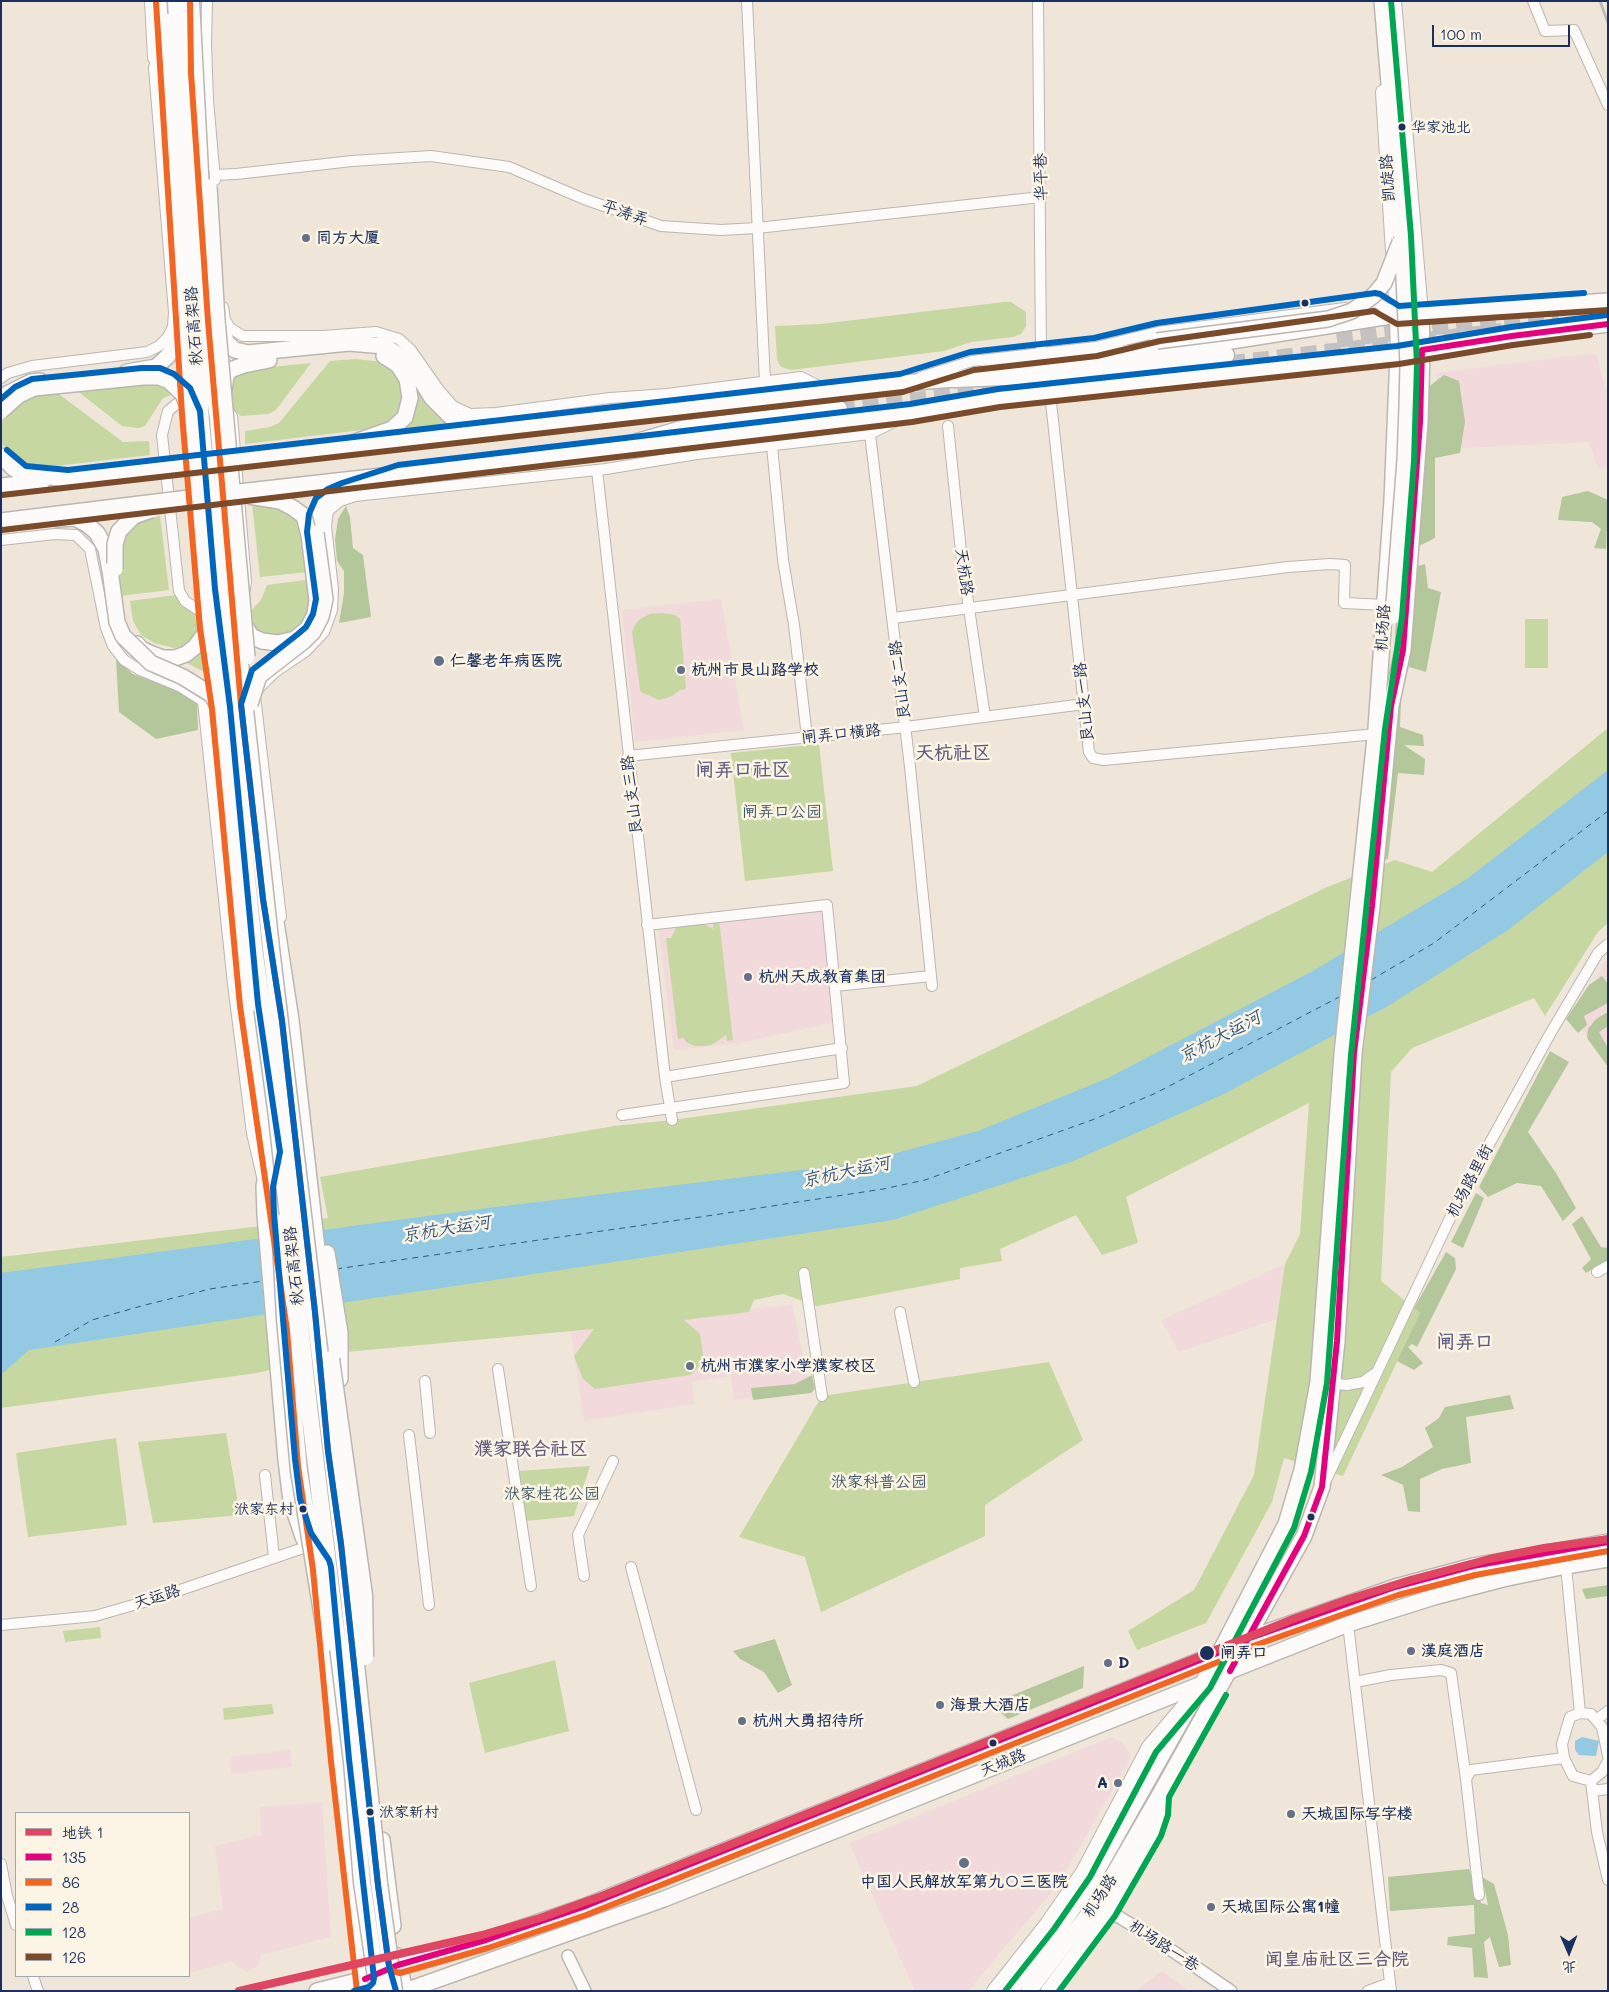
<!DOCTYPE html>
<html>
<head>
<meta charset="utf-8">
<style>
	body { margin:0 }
	#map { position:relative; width:1609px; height:1992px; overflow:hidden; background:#efe6d9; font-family:Mali,"LXGW WenKai TC",sans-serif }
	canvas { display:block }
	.frame { position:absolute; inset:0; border:2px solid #1b2f5e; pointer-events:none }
	.legend { position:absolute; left:15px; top:1812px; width:175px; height:165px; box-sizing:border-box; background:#fcf5e5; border:1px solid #a2a6af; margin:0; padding:6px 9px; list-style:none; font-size:15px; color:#1b2f5e }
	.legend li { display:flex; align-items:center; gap:10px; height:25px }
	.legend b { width:25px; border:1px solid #a2a6af }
	.north { position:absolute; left:1544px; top:1927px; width:50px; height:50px; -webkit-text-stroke:4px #fcf5e5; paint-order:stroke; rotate:179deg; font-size:14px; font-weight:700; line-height:20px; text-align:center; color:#1b2f5e }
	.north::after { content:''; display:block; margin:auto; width:18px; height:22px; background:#1b2f5e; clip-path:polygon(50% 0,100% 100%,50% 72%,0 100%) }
	.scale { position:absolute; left:1432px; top:25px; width:138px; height:22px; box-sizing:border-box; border:2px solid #1b2f5e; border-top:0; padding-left:6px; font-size:15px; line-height:18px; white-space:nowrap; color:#1b2f5e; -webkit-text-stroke:4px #fcf5e5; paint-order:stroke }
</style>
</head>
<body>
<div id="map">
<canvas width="1609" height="1992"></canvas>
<div class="frame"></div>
<ul class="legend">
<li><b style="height:6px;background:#df4661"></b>地铁 1</li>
<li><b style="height:6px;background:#e5007d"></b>135</li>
<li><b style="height:6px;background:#f26522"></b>86</li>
<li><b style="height:6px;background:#0065bd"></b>28</li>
<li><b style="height:6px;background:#00a651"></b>128</li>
<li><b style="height:6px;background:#7a4b2a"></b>126</li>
</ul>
<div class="north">北</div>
<div class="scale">100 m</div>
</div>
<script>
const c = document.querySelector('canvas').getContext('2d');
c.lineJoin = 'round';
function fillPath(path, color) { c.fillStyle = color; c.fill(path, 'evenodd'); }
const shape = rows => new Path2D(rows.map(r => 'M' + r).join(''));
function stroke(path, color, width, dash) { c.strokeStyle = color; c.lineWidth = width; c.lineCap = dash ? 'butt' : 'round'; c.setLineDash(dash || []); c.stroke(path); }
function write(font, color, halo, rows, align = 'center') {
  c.font = font + ' Mali,"LXGW WenKai TC",sans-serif'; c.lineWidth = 5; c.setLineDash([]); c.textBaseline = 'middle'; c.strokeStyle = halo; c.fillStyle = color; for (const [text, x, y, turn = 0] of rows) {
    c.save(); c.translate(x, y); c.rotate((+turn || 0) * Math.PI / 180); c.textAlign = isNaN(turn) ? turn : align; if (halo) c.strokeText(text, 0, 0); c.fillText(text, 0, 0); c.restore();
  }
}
const built = shape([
	[1596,353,1606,391,1608,391,1608,466,1598,468,1589,442,1442,449,1436,373],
	[721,599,744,730,635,742,622,610],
	[822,909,836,1022,735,1044,674,1050,658,926],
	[1608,957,1608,1066,1574,1018],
	[1285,1264,1277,1319,1179,1352,1161,1320],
	[792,1304,810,1389,734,1400,731,1376,692,1382,694,1404,584,1421,571,1332],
	[1112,1737,1125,1745,1131,1757,1059,1883,968,1991,915,1991,849,1843],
	[290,1750,292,1767,231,1774,230,1757],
	[322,1802,331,1937,261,1955,258,1966,247,1972,238,1967,233,1961,189,1973,189,1918,223,1909,215,1846,261,1835,260,1807],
	[1162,1971,1189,1991,1135,1991]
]);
const green = shape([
	[1004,302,1011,302,1026,312,1026,326,1021,334,1013,337,971,342,944,351,791,370,781,367,777,360,775,326,821,324],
	[355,359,383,362,392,367,402,384,402,401,396,416,385,426,370,429,245,444,245,431,270,427,279,423,330,361],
	[311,363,276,410,268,414,241,416,231,407,229,384,232,378,239,373,251,369],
	[136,382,163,385,174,394,163,398,145,426,138,428,122,426,75,389],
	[417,390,422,391,444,419,445,425,407,429,403,425,417,400],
	[56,392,123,442,149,441,150,455,30,469,16,466,1,442,1,425,4,417,19,401,34,395],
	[252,503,270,503,291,512,300,523,308,572,260,577],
	[160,516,169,590,120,596,117,563,125,533,143,520],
	[314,579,316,598,301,626,283,635,266,636,252,627,246,616,261,600,267,585],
	[176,595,186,608,205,619,204,627,191,644,174,648,154,643,141,635,133,621,130,601],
	[663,613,675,615,680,619,686,689,680,690,672,696,659,700,641,692,640,689,632,632,635,625,640,619,650,614],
	[1525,619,1548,619,1548,668,1525,668],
	[208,642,210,675,181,660],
	[1608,728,1608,923,1598,932,1545,1016,1534,998,1412,1048,1391,1072,1381,1281,1420,1313,1343,1476,1284,1458,1272,1502,1206,1623,1137,1650,1128,1631,1194,1590,1254,1475,1285,1264,1300,1234,1309,1103,1126,1197,1138,1243,1102,1255,1076,1215,1000,1249,1002,1261,960,1268,960,1279,817,1306,783,1294,754,1300,749,1312,684,1320,700,1334,704,1362,690,1375,595,1389,583,1379,574,1356,594,1329,346,1352,257,1373,1,1408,1,1257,328,1218,320,1177,614,1126,672,1120,917,1086,1325,888,1395,860,1432,872],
	[819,744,833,871,745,881,731,753],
	[719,920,733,1040,727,1041,726,1035,713,1044,706,1046,695,1046,686,1042,684,1038,678,1039,666,938,671,938,676,928,683,925,695,923,706,925,713,929,713,922],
	[1049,1362,1083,1440,985,1505,985,1536,821,1612,805,1557,739,1537,822,1396],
	[226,1433,240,1515,153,1523,138,1442],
	[116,1438,127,1525,28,1537,16,1453],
	[590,1466,574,1516,526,1521,519,1471],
	[100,1627,101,1638,65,1642,63,1631],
	[555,1660,569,1731,485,1753,469,1683],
	[272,1704,274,1714,224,1720,223,1708]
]);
const forest = shape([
	[1444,375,1459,381,1465,422,1460,453,1435,458,1435,538,1417,547,1427,388],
	[1588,491,1608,500,1606,549,1594,548,1601,529,1592,522,1558,520,1562,497],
	[346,506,350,517,353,548,363,555,371,617,339,623,344,593,344,571,337,561,335,539,338,519],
	[1425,564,1428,588,1441,592,1426,672,1409,667,1412,618,1417,566],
	[116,659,133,674,173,689,197,702,198,730,156,739,119,712],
	[1401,702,1400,727,1423,735,1424,746,1404,745,1425,759,1424,775,1398,773,1388,859,1380,860,1396,704],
	[1602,976,1608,984,1608,1003,1584,1016,1587,1025,1578,1033,1566,1019,1589,985],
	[1608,1012,1608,1026,1599,1032,1608,1048,1608,1067,1587,1038,1588,1029,1596,1019],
	[1550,1051,1569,1062,1528,1132,1556,1173,1576,1208,1563,1221,1541,1186,1517,1183,1488,1197,1479,1187],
	[1476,1193,1484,1198,1463,1248,1451,1242],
	[1582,1216,1601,1247,1608,1248,1608,1260,1586,1273,1582,1268,1591,1259,1572,1224],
	[1446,1252,1455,1258,1456,1269,1417,1347,1412,1344,1408,1347,1423,1363,1414,1370,1397,1361,1420,1313,1414,1308],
	[812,1375,815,1389,811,1393,753,1400,751,1388,795,1384],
	[1510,1395,1514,1409,1466,1417,1471,1463,1442,1469,1420,1479,1420,1512,1408,1511,1403,1485,1381,1475,1402,1467,1433,1447,1425,1428,1439,1418,1445,1407],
	[1608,1585,1608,1596,1586,1599,1582,1589],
	[775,1639,792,1685,778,1693,764,1672,740,1659,733,1651],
	[1084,1666,1083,1688,1008,1719,991,1704],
	[1469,1869,1481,1903,1488,1905,1482,1877,1494,1884,1508,1935,1511,1965,1499,1967,1490,1937,1484,1942,1488,1978,1474,1977,1472,1948,1447,1945,1448,1937,1475,1934,1474,1905,1390,1911,1388,1877]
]);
const water = shape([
	[1608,770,1608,852,1508,930,1388,1006,1224,1094,1071,1162,893,1220,29,1350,4,1372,1,1373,1,1273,480,1209,859,1163,978,1131,1108,1078,1311,972,1467,879],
	[1582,1737,1599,1741,1596,1756,1579,1755,1575,1750,1575,1741]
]);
const ferry = shape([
	[1371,980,1434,943,1608,811],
	[336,1269,707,1216,883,1189,925,1180,1092,1120,1156,1093,1341,996],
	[55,1342,92,1320,145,1305,210,1289,263,1281]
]);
const trunkTunnel = shape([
	[1337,340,1558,311],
	[1182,369,1502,331],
	[839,409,1083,380]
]);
const minor = shape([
	[150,1,153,58],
	[207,1,206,44,208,100,215,180],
	[747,1,765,382],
	[1038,1,1041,353],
	[1533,1,1545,31,1574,30,1608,105],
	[163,32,154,68,174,312,190,315],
	[215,175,236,174,352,161,431,156,509,167,584,199,661,226,721,230,757,228,1041,197],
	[1364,304,1376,302,1397,315],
	[223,307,225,320,230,328,243,336,323,336,376,332,399,339,411,350,439,390,453,406,470,414,496,413,610,398,667,394,801,377,829,391],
	[921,377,972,361,1096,347,1158,332,1345,308],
	[1,378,8,373,32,366,147,352,159,346,168,337,173,327,174,312],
	[1050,393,1089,752,1093,758,1104,760,1376,734],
	[197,398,220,401,232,416,246,582,244,594,239,606,219,611,197,609,185,601,179,591,162,435,168,411,179,402,197,398],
	[948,426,962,561,985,717],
	[870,434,910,767,932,986],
	[772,446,783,560,794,625,807,737],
	[597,470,665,1077,672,1120],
	[1,540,55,534,76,535,90,549,106,628,113,646,124,660,140,670,181,687,203,701,218,699],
	[893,618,1288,567,1330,564,1345,565,1344,603,1385,605],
	[217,673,203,701,233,984,252,1133,263,1181],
	[256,691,275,672,306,651,324,632,332,610,333,589,326,526,328,511,340,501,355,496,606,469,697,454,870,434,904,417],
	[255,696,281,917],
	[628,756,906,727,1084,704],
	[835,986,931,976],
	[665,1077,842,1048],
	[622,1115,844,1083,827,905,647,925],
	[1597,1272,1608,1266],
	[804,1273,822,1396],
	[900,1312,914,1382],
	[498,1369,531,1586],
	[425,1381,430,1433],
	[1326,1383,1347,1385,1363,1382,1374,1374],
	[409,1435,429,1605],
	[265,1475,274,1557],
	[1326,1480,1461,1195,1550,1034,1598,953,1608,944],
	[1566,1566,1580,1713],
	[631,1567,696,1810],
	[584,1576,578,1535,613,1461],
	[1348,1624,1391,1991],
	[1,1625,95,1616,151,1600,309,1546],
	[1355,1682,1391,1675,1441,1670,1451,1673,1466,1779],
	[1596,1720,1608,1711],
	[1608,1756,1602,1727,1591,1714,1580,1713,1570,1717,1562,1744,1564,1758,1573,1776,1591,1781,1602,1772,1608,1761],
	[1591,1781,1597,1832,1608,1880],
	[1592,1791,1608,1789],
	[1,1864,7,1896,16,1925],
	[1479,1895,1466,1779,1471,1770,1564,1758],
	[33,1976,38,1991],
	[1368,1991,1390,1983]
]);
const tertiary = shape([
	[1101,1906,1155,1939,1231,1991],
	[568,1956,585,1991]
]);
const secondary = shape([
	[1394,1,1421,313],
	[1383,92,1397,315,1398,355],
	[994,1991,1047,1924,1083,1872,1149,1747,1189,1700],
	[1048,1991,1108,1911,1142,1851,1153,1832,1159,1813,1160,1794]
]);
const primary = shape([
	[165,1,166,21],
	[1382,1,1402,236],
	[219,323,227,343,235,350,248,353,349,343,384,346,410,362,432,398,456,422,506,428,902,383,955,379,1000,369,1103,355,1193,347,1397,315,1608,301],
	[127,372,156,367,168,356,175,344,185,316],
	[224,390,226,376,230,370,244,365,269,360],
	[1,397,31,382,40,381],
	[352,443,392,429,405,417,410,398,407,379,398,365,384,356],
	[1,456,13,468,23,474,68,479],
	[1,486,42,482],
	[58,519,75,518,88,525,97,533,106,549,110,570],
	[316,533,317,516,323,504,333,496,365,484,399,474,911,413,999,398,1398,355,1512,336,1608,324],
	[244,624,251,636,262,641,278,643,295,639,308,628,315,614,317,600,309,535],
	[137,644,141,649,152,654,163,658,175,658,186,654,196,646,209,628],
	[274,909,291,1020,331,1372],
	[249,1005,281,1221],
	[269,1164,264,1186,265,1215,286,1460,291,1501,303,1537,308,1546],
	[327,1253,340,1333,340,1379],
	[303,1417,312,1504],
	[328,1631,340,1760,366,1991],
	[1244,1640,1395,1587,1473,1566,1608,1542],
	[1227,1672,1348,1624,1434,1597,1503,1579,1566,1566,1608,1559],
	[382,1840,393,1926],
	[397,1956,405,1991],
	[317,1991,365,1979,398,1965,486,1940,583,1907,1223,1651],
	[405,1991,664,1899,1204,1683],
	[1010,1991,1055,1934,1086,1890,1220,1652,1286,1524,1302,1470,1318,1382,1342,1054,1376,728,1392,500,1398,355],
	[1029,1991,1097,1903,1160,1794,1304,1536,1322,1487,1337,1341,1354,1053,1372,906,1391,706,1403,650,1420,422,1422,350,1421,313]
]);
const trunk = shape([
	[955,379,1075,374,1226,355],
	[613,449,682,429,839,409]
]);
const rail = shape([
	[1600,1,1608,23]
]);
const primaryBridge = shape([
	[166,21,191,413,206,590,221,708,249,1005],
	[209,187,217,320,247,657],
	[1157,341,1328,319,1352,311,1373,296,1384,283,1400,242],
	[1,411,19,395,34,388,143,377,159,377,169,381,183,394,188,407],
	[68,479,506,428],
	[249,496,280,501,293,508,304,516,309,535],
	[1,521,230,493,399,474],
	[115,569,115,544,119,531,134,516,151,510],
	[110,570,117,622,123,636,151,663,183,677,212,695,219,708],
	[1393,616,1405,460,1407,407,1408,365,1402,236],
	[250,704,259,676,304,641,313,632,321,617,325,599,316,533]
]);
const trunkBridge = shape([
	[176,1,190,256,201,422,218,592,254,947,277,1117,309,1407,352,1762,362,1882,378,1991],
	[191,1,210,363,218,418,232,590,271,948,349,1598,379,1883,394,1991],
	[280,1223,285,1319,299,1471,327,1643],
	[331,1359,364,1595,365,1657]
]);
const bus1 = shape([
	[1422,350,1512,336,1608,324],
	[1230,1671,1304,1536,1322,1487,1337,1341,1354,1053,1372,906,1391,706,1403,650,1420,422,1422,350],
	[365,1979,398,1965,486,1940,583,1907,1220,1652,1247,1639,1395,1587,1473,1566,1608,1542]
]);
const bus2 = shape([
	[190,1,191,73,208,321,241,705,263,899,282,1021,315,1312,328,1451,341,1544,378,1885,389,1966,392,1971,400,1973,488,1948,586,1915,1223,1660,1250,1647,1398,1595,1475,1575,1608,1551],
	[156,2,182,414,200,629,212,709,240,1006,287,1330,298,1466,313,1570,331,1761,357,1991]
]);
const bus3 = shape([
	[1,399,15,387,32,379,142,368,160,368,174,374,190,388,200,411,215,589,230,707,258,1004,280,1152,273,1187,274,1214,295,1459,300,1499,311,1533,329,1560,331,1567,349,1759,374,1978,373,1983,369,1987,354,1991],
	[7,450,26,466,68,470,900,374,970,352,1094,338,1157,323,1375,293,1380,294,1399,306,1584,293],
	[396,1991,389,1966,378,1885,341,1544,328,1451,315,1312,282,1021,263,899,241,704,252,670,298,634,306,627,313,614,316,599,307,532,309,514,316,498,328,489,342,483,398,465,910,404,998,389,1397,346,1511,327,1607,315]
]);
const bus4 = shape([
	[1005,1991,1054,1929,1090,1877,1156,1752,1210,1688,1294,1528,1311,1472,1327,1383,1351,1055,1385,729,1402,617,1414,461,1417,365,1411,236,1391,1],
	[1059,1991,1115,1916,1161,1836,1168,1815,1169,1797,1226,1695]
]);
const bus5 = shape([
	[2,495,903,392,974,370,1097,356,1160,341,1374,311,1397,324,1608,310],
	[2,530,912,422,1000,407,1399,364,1513,345,1590,335]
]);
const metro1 = shape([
	[239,1991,482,1935,540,1918,604,1895,1293,1619,1349,1599,1410,1580,1489,1559,1544,1548,1608,1539]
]);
const markers = [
	[1402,127,4.5,"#1b2f5e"],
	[306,238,5,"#656f89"],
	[1305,303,4.5,"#1b2f5e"],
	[439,661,6,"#656f89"],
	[681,670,5,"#656f89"],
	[748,977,5,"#656f89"],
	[690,1366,5,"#656f89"],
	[303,1509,4.5,"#1b2f5e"],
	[1311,1517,4.5,"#1b2f5e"],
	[1411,1651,5,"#656f89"],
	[1207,1653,8,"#1b2f5e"],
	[1108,1663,5,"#656f89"],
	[940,1705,5,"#656f89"],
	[742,1721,5,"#656f89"],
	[993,1743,4.5,"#1b2f5e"],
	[1118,1783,5,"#656f89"],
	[370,1812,4.5,"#1b2f5e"],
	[1291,1814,5,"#656f89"],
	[964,1863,6,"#656f89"],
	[1211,1907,5,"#656f89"]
];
const busNames = [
	["华家池北",1411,127],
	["洑家东村",294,1509,"right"],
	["洑家新村",379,1812]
];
const streetNames = [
	["华平巷",1041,177,-91],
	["凯旋路",1388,178,-94],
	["平涛弄",625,213,19],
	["秋石高架路",194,326,-94],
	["天杭路",964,572,82],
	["机场路",1383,628,-86],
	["艮山支二路",900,680,-97],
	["艮山支一路",1084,702,-96],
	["闸弄口横路",841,734,-6],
	["艮山支三路",632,795,-97],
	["机场路里街",1470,1181,-62],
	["秋石高架路",294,1266,-96],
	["天运路",157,1597,-18],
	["天城路",1003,1763,-22],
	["机场路",1100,1896,-57],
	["机场路一巷",1164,1946,33]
];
const poiNames = [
	["同方大厦",316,238],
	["仁馨老年病医院",450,661],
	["杭州市艮山路学校",691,670],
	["杭州天成教育集团",758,977],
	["杭州市濮家小学濮家校区",700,1366],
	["漢庭酒店",1421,1651],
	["D",1118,1663],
	["海景大酒店",950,1705],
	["杭州大勇招待所",752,1721],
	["A",1108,1783,"right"],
	["天城国际写字楼",1301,1814],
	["中国人民解放军第九〇三医院",964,1882,"center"],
	["天城国际公寓1幢",1221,1907]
];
const parkNames = [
	["闸弄口公园",782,812],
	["洑家科普公园",879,1482],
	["洑家桂花公园",552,1494]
];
const stopNames = [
	["闸弄口",1220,1653]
];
const waterNames = [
	["京杭大运河",1220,1037,-28],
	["京杭大运河",846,1172,-12],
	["京杭大运河",446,1229,-9]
];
const neighbourhoodNames = [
	["闻皇庙社区三合院",1337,1959]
];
const quarterNames = [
	["天杭社区",953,753],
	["闸弄口社区",743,770],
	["闸弄口",1465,1342],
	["濮家联合社区",531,1449]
];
fillPath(built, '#f1d9dc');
fillPath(green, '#c6d7a2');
fillPath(forest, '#b4c79a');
fillPath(water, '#93c9e3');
stroke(ferry, '#335a87', 1, [6, 5]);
stroke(trunkTunnel, '#c5c1c0', 16, [16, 8]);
stroke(minor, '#bab6b2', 12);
stroke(tertiary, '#bab6b2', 14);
stroke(secondary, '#bab6b2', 16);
stroke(primary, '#bab6b2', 18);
stroke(trunk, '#bab6b2', 19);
stroke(minor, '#fdfbf9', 10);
stroke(tertiary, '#fdfbf9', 11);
stroke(secondary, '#fdfbf9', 14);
stroke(primary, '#fdfbf9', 15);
stroke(trunk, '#fdfbf9', 16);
stroke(rail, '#b7b8bb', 2.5);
stroke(primaryBridge, '#bab6b2', 18, []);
stroke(trunkBridge, '#bab6b2', 19, []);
stroke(primaryBridge, '#fdfbf9', 15);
stroke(trunkBridge, '#fdfbf9', 16);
stroke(bus1, '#e5007d', 6);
stroke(bus2, '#f26522', 6);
stroke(bus3, '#0065bd', 6);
stroke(bus4, '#00a651', 6);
stroke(bus5, '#7a4b2a', 6);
stroke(metro1, '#df4661', 8);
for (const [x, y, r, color] of markers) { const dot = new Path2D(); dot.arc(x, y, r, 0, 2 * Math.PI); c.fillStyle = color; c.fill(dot); stroke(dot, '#fcf5e5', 2); }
write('15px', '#1b2f5e', '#fcf5e5', busNames, 'left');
write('16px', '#1b2f5e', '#fcf5e5', streetNames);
write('bold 16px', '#1b2f5e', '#fcf5e5', poiNames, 'left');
write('16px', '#3d5664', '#fcf5e5', parkNames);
write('bold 16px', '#1b2f5e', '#fcf5e5', stopNames, 'left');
write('italic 18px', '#335a87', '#fcf5e5', waterNames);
write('bold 18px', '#615c81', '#fcf5e5', neighbourhoodNames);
write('bold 19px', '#615c81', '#fcf5e5', quarterNames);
</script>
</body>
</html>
